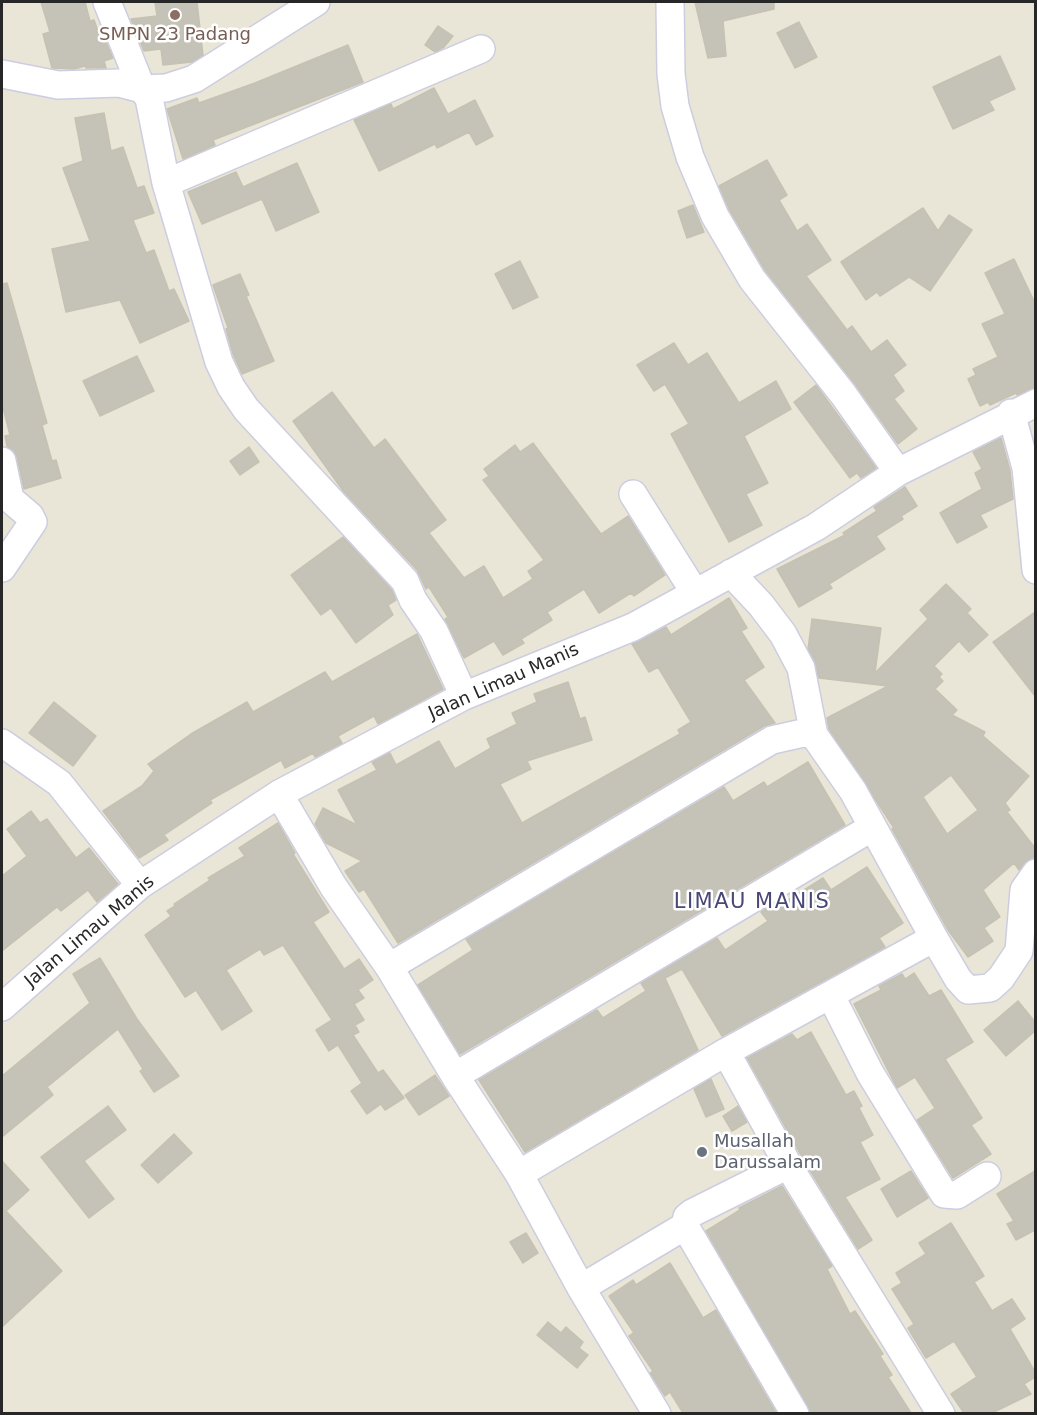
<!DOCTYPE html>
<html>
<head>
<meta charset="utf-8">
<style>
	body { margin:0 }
	#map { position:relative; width:1037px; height:1415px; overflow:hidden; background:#eae6d7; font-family:"DejaVu Sans",sans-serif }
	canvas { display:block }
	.frame { position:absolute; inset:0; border:3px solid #272727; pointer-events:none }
</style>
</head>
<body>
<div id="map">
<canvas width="1037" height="1415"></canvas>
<div class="frame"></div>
</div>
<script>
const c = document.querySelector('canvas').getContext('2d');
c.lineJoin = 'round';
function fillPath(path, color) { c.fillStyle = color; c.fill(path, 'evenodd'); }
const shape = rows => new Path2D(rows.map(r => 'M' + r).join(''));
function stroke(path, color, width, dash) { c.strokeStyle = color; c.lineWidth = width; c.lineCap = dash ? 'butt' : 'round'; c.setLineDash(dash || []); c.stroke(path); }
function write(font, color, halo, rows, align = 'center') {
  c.font = font + ' "DejaVu Sans",sans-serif'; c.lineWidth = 5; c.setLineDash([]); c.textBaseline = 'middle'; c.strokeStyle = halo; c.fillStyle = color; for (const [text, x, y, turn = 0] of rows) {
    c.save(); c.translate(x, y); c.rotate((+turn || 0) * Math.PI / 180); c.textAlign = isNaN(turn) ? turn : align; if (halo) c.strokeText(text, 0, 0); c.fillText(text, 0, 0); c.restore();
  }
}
const building = shape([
	[41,2,85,2,90,21,94,20,99,34,102,33,113,58,104,61,106,68,86,68,85,66,74,69,52,68,43,34,50,32,41,2],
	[155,2,197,2,203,55,192,62,163,65,161,49,144,51,131,19,157,16,155,2],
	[695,2,774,2,774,9,723,21,726,56,708,58,695,2],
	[799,22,817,57,795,68,777,33,799,22],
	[438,26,453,36,444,47,435,52,425,45,438,26],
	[348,45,363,82,213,140,215,145,183,159,167,109,197,98,199,103,255,83,348,45],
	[1000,56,1015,89,989,101,994,110,953,129,933,87,1000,56],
	[434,88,448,114,475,100,493,136,476,145,469,132,437,148,435,144,379,171,354,120,391,104,393,109,434,88],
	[104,113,111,151,123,147,137,188,144,186,154,213,133,220,146,253,154,250,169,291,174,289,189,321,140,343,120,300,66,312,52,249,90,241,63,168,83,161,75,118,104,113],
	[767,160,787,195,779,200,797,231,807,224,831,260,806,276,847,330,852,326,871,352,887,340,906,365,893,375,904,391,894,399,917,429,898,444,855,384,765,270,729,209,719,186,767,160],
	[297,163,319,212,276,231,262,199,202,224,188,192,236,172,243,187,297,163],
	[693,205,704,232,687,238,678,211,693,205],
	[923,208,938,231,949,215,972,230,930,291,909,277,880,296,877,292,866,300,841,262,923,208],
	[1014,259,1035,303,1035,387,1017,395,1016,393,990,405,988,402,980,406,968,379,976,375,973,369,998,357,982,324,1005,314,985,273,1014,259],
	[520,261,538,297,513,309,495,274,520,261],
	[240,274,249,295,246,296,274,361,242,374,233,354,226,329,228,328,213,285,240,274],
	[7,283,47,423,42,425,52,461,56,460,61,478,24,489,17,457,7,446,5,436,10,435,2,404,2,284,7,283],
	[674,343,688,365,707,353,739,403,776,381,791,409,744,436,768,483,746,494,762,525,729,542,671,434,689,424,665,384,654,391,637,365,674,343],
	[137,356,154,391,100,416,83,381,137,356],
	[816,385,876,468,861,478,857,473,850,478,794,402,816,385],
	[332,392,374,448,385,439,446,520,429,533,464,578,484,566,503,598,533,579,528,571,544,560,483,480,489,476,484,469,515,445,520,452,533,443,601,534,628,516,665,575,634,596,631,593,599,613,584,589,547,612,552,620,521,639,524,643,503,655,494,641,464,658,445,619,448,617,429,587,426,589,417,570,344,492,293,421,332,392],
	[1001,438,1010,471,1013,499,980,515,987,527,957,543,940,513,982,489,975,473,982,469,973,452,1001,438],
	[249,447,259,462,240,475,230,461,249,447],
	[905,487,917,506,901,516,903,519,876,536,885,549,829,584,832,588,799,607,777,569,845,535,843,533,877,511,874,507,905,487],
	[343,537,392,590,396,600,388,605,393,615,356,643,331,608,321,615,291,575,343,537],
	[946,584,971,609,967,613,988,635,969,652,959,641,934,666,942,674,939,677,943,681,935,689,957,710,952,715,985,732,983,736,1029,776,1005,803,1010,810,1007,812,1035,848,1035,858,1029,859,1019,870,1014,863,983,890,1000,917,984,928,993,941,968,957,948,930,892,829,894,828,829,729,827,718,888,686,819,678,808,649,812,619,881,628,875,673,928,619,920,610,946,584],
	[951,775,978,810,947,834,923,797,951,775],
	[729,598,747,628,741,631,764,667,744,680,775,723,764,726,398,943,364,889,359,892,345,871,362,861,326,843,315,824,323,808,357,825,338,790,377,770,372,762,390,753,396,765,439,741,455,769,491,748,487,739,517,724,512,713,537,702,534,694,568,682,580,719,585,717,592,740,527,761,531,769,500,784,522,823,680,734,678,730,691,722,658,667,649,672,632,644,666,627,671,635,729,598],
	[1035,612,1035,696,993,642,1035,612],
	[417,634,443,689,378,724,374,716,338,736,342,743,315,757,313,753,285,768,281,760,210,800,212,803,164,835,168,840,139,858,103,811,142,786,154,771,148,764,191,734,247,702,253,712,325,672,332,682,417,634],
	[54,702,96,736,73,766,29,733,54,702],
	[808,762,845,825,460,1054,418,985,473,950,466,939,724,787,733,801,764,782,767,787,808,762],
	[31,811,40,823,47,819,76,858,89,848,118,884,97,902,88,890,61,911,57,907,2,951,2,876,27,856,7,829,31,811],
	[278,823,295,853,293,854,329,912,313,922,344,969,359,959,373,980,358,990,364,998,354,1004,364,1020,355,1025,359,1032,353,1035,378,1073,383,1070,404,1098,385,1110,381,1104,367,1114,351,1091,362,1083,338,1045,329,1051,316,1030,332,1020,283,945,264,955,260,949,226,970,252,1011,222,1030,196,990,185,997,145,935,171,916,167,911,175,906,174,904,210,880,208,878,245,856,239,848,278,823],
	[867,867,903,923,879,938,885,947,722,1036,682,969,665,978,698,1050,525,1152,479,1080,597,1010,603,1018,646,991,641,983,717,938,725,950,768,921,761,912,780,901,782,904,823,878,831,890,867,867],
	[100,958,137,1019,179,1076,154,1092,140,1071,143,1069,118,1029,47,1087,53,1095,2,1137,2,1076,90,1003,73,974,100,958],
	[914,973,929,996,941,990,973,1042,945,1059,982,1118,971,1125,991,1154,953,1178,917,1120,935,1108,915,1077,897,1088,854,1004,881,990,879,986,902,974,905,979,914,973],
	[1018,1001,1035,1022,1035,1031,1006,1056,984,1030,1018,1001],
	[811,1032,846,1095,854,1091,862,1106,859,1108,873,1135,860,1142,880,1179,845,1197,872,1240,858,1249,802,1157,747,1058,792,1034,797,1040,811,1032],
	[435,1075,449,1096,419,1115,405,1095,435,1075],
	[711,1079,724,1109,706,1117,694,1089,711,1079],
	[108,1106,126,1130,84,1161,114,1199,89,1218,41,1157,108,1106],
	[738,1106,747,1122,732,1131,723,1116,738,1106],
	[174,1134,192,1153,158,1183,141,1165,174,1134],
	[2,1161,29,1190,6,1211,62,1271,2,1327,2,1161],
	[911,1171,928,1198,897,1217,881,1189,911,1171],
	[1035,1171,1035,1230,1016,1240,1007,1224,1014,1221,997,1194,1035,1171],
	[782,1186,832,1266,827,1269,850,1314,855,1311,883,1354,880,1356,892,1375,888,1377,911,1413,811,1413,706,1231,740,1210,739,1208,782,1186],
	[951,1223,984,1276,974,1282,992,1311,1012,1299,1025,1319,1010,1329,1035,1372,1035,1377,1024,1384,1031,1394,992,1413,964,1413,951,1394,977,1377,954,1341,926,1358,908,1328,914,1324,892,1289,902,1283,896,1273,926,1254,919,1243,951,1223],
	[526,1233,538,1253,523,1263,510,1242,526,1233],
	[670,1263,703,1318,716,1310,776,1413,683,1413,670,1392,665,1396,650,1373,653,1371,629,1336,634,1333,609,1296,633,1280,636,1285,670,1263],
	[548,1322,561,1333,566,1327,583,1342,579,1348,588,1355,577,1368,537,1335,548,1322]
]);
const minor = shape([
	[107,2,142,89,166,88,194,79,316,2],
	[670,2,671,74,675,106,690,157,715,216,752,279,843,394,898,472],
	[2,74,58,85,119,83,142,89,149,98,166,183,219,362,231,387,246,409,405,581,413,600,434,631,464,696],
	[166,183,481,49],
	[1011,413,1026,468,1036,570],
	[2,461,10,499],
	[633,494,695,593],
	[2,495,10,499,30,516,33,522,2,568],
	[731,573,761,605,783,634,801,668,814,735],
	[2,743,59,783,140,885],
	[279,794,333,886,389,967,455,1076,519,1174,581,1288,657,1414],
	[389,967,772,740,803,733,814,735,853,791,934,938],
	[831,996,870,1073,944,1194,957,1195,987,1176],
	[2,1007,140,885,279,794,464,696,633,627,816,527,898,472,1036,403],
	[726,1052,934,938,958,979,968,990,990,988,1001,978,1019,951,1024,890,1036,873],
	[455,1076,871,828],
	[788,1165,692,1213,687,1217,685,1226,795,1414],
	[519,1174,726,1052,788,1165,941,1414],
	[581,1288,685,1226]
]);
const markers = [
	[175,15,6,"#8d6e63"],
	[702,1152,6,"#6b7280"]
];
const educationNames = [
	["SMPN 23 Padang",175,35]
];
const streetNames = [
	["Jalan Limau Manis",504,682,-24],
	["Jalan Limau Manis",90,932,-40]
];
const worshipNames = [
	["Musallah",714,1142],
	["Darussalam",714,1163]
];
const quarterNames = [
	["LIMAU MANIS",752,903]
];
fillPath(building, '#c5c2b7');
stroke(building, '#c5c2b1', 1.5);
stroke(minor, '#cdcde1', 30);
stroke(minor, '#fff', 27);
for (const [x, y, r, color] of markers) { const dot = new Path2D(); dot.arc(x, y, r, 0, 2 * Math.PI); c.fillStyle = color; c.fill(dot); stroke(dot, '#fff', 2); }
write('18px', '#785e54', '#fff', educationNames);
write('18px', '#272727', '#fff', streetNames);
write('18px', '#5b616d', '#fff', worshipNames, 'left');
c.letterSpacing = '1.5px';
write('21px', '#484777', '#fff', quarterNames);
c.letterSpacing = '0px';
</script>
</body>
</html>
